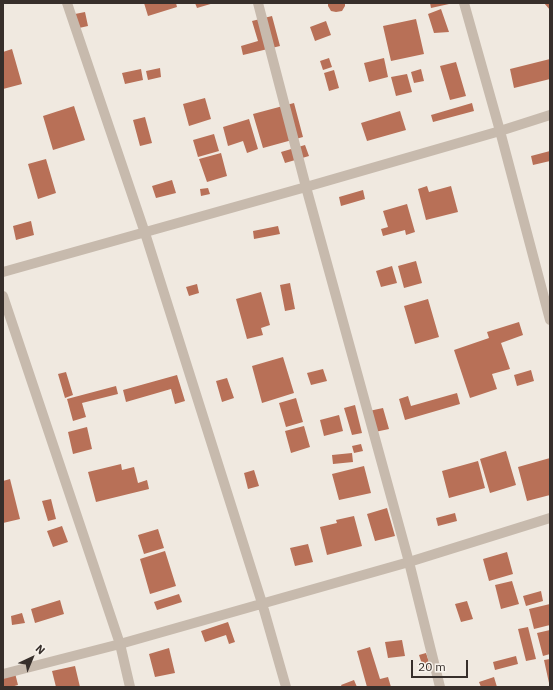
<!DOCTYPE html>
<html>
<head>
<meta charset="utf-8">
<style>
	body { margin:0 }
	#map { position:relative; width:553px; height:690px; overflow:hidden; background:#f0e9e0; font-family:"IBM Plex Sans",sans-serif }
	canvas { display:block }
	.frame { position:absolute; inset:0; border:4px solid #372f2b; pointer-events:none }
	.north { position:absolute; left:12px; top:638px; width:40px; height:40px; -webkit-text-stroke:3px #f8f3ec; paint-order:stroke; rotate:44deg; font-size:11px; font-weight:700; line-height:16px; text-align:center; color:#372f2b }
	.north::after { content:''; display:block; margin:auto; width:14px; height:18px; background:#372f2b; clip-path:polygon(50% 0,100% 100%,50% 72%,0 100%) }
	.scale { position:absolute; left:411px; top:660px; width:57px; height:18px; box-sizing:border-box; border:2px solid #372f2b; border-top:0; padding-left:5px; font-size:12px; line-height:14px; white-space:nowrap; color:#372f2b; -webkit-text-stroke:3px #f8f3ec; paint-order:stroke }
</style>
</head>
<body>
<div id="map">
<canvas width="553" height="690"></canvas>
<div class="frame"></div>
<div class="north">N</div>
<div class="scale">20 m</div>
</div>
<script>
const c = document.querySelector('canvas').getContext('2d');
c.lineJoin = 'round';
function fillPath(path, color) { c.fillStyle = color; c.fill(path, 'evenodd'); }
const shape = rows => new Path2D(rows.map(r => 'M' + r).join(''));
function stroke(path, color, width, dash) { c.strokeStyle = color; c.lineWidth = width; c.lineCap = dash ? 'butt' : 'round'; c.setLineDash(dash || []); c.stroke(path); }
const building = shape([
	[144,3,176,3,177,7,148,16],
	[195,3,214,3,197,8],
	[328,3,345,3,345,6,342,11,336,12,331,11,328,6],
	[430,3,448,3,449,4,431,8],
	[544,3,550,3,550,10],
	[441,9,449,32,434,33,428,14],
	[85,12,88,26,79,28,75,14],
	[272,16,280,46,243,55,241,46,258,41,252,21],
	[416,19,424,54,391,61,383,26],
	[326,21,331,35,315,41,310,27],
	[12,49,22,84,3,89,3,52],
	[329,58,332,67,323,70,320,61],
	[384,58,388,77,369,82,364,63],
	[550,59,550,79,514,88,510,69],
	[456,62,466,96,450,100,440,66],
	[160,68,161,77,148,80,146,71],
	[141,69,143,80,125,84,122,73],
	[421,69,424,81,414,83,411,72],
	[334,70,339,88,329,91,324,73],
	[407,74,412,92,396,96,391,77],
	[205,98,211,119,189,126,183,104],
	[294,103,303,137,263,148,253,114],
	[472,103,474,111,433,122,431,115],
	[74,106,85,140,53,150,43,116],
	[400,111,406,130,367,141,361,123],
	[145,117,152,143,140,146,133,120],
	[249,119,258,149,247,153,243,141,228,146,223,127],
	[214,134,219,151,198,157,193,140],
	[305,145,309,156,285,163,281,152],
	[550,151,550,161,533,165,531,156],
	[221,153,227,176,207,182,199,159],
	[46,159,56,193,38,199,28,164],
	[172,180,176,193,156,198,152,186],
	[427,186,429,192,451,186,458,212,426,220,418,189],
	[208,188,210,194,201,196,200,189],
	[363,190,365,199,341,206,339,197],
	[407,204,415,232,406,235,405,230,383,236,381,229,388,227,383,211],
	[31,221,34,235,16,240,13,226],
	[278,226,280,234,254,239,253,231],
	[416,261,422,283,404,288,398,266],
	[392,266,397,283,381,287,376,271],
	[290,283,295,309,285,311,280,285],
	[197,284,199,293,189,296,186,287],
	[261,292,270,325,261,328,263,335,247,339,236,299],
	[428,299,439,337,415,344,404,306],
	[519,322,523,335,501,343,510,369,492,374,497,389,470,398,454,350,489,338,487,332],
	[283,357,294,393,262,403,252,366],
	[323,369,327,381,311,385,307,373],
	[531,370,534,381,517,386,514,375],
	[66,372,73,395,65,398,58,374],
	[177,375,185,401,175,404,171,389,126,402,123,390],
	[227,378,234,398,222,402,216,381],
	[116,386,118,394,82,403,86,417,73,421,67,399],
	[457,393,460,404,405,420,399,399,408,396,411,406],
	[296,398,303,422,286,427,279,403],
	[355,405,362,433,352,435,344,408],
	[383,408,389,429,375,432,369,411],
	[339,415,343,431,324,436,320,420],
	[304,426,310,447,291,453,285,431],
	[87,427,92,449,73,454,68,432],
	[361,444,363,451,354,453,352,446],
	[506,451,516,485,490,493,480,459],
	[352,453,353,462,333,464,332,455],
	[550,458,550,495,527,501,518,467],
	[478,461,485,488,449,498,442,471],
	[121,464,122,470,134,467,138,483,147,480,149,489,96,502,88,472],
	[364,466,371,493,339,500,332,474],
	[254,470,259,486,248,489,244,473],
	[10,479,20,519,3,523,3,481],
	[51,499,56,519,48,521,42,501],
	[387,508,395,536,375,541,367,514],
	[455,513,457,521,438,526,436,518],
	[354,516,362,546,327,555,320,527,337,523,336,520],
	[62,526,68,542,53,547,47,531],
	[158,529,164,548,144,554,138,535],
	[308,544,313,562,295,566,290,548],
	[165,551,176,586,150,594,140,559],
	[507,552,513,574,489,581,483,559],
	[512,581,519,604,501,609,495,585],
	[541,591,543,601,526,606,523,596],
	[179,594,182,602,157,610,154,602],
	[60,600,64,614,35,623,31,609],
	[467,601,473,619,461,622,455,604],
	[550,604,550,625,534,629,529,609],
	[22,613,25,623,12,625,11,616],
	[228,622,235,642,229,644,226,635,205,642,201,631],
	[528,627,536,659,526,661,518,629],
	[550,630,550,654,543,656,537,633],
	[402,640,405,656,388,658,385,642],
	[370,647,380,679,388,677,391,687,367,687,357,651],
	[169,648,175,673,155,677,149,654],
	[426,653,431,668,424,670,419,655],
	[516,656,518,664,495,670,493,662],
	[550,659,550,683,549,683,544,660],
	[75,666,80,687,56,687,52,671],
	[15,673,18,685,11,687,3,687,3,676],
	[494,677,497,687,481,687,479,682],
	[354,680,357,687,342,687,341,685]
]);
const minor = shape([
	[67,3,145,233,262,603,286,687],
	[258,3,306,187,409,562,440,687],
	[464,3,500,131,550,320],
	[3,272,306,187,500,131,550,115],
	[3,296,120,644,130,687],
	[3,674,120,644,409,562,550,518]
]);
fillPath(building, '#b87057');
stroke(minor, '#c7baad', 10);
</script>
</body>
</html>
